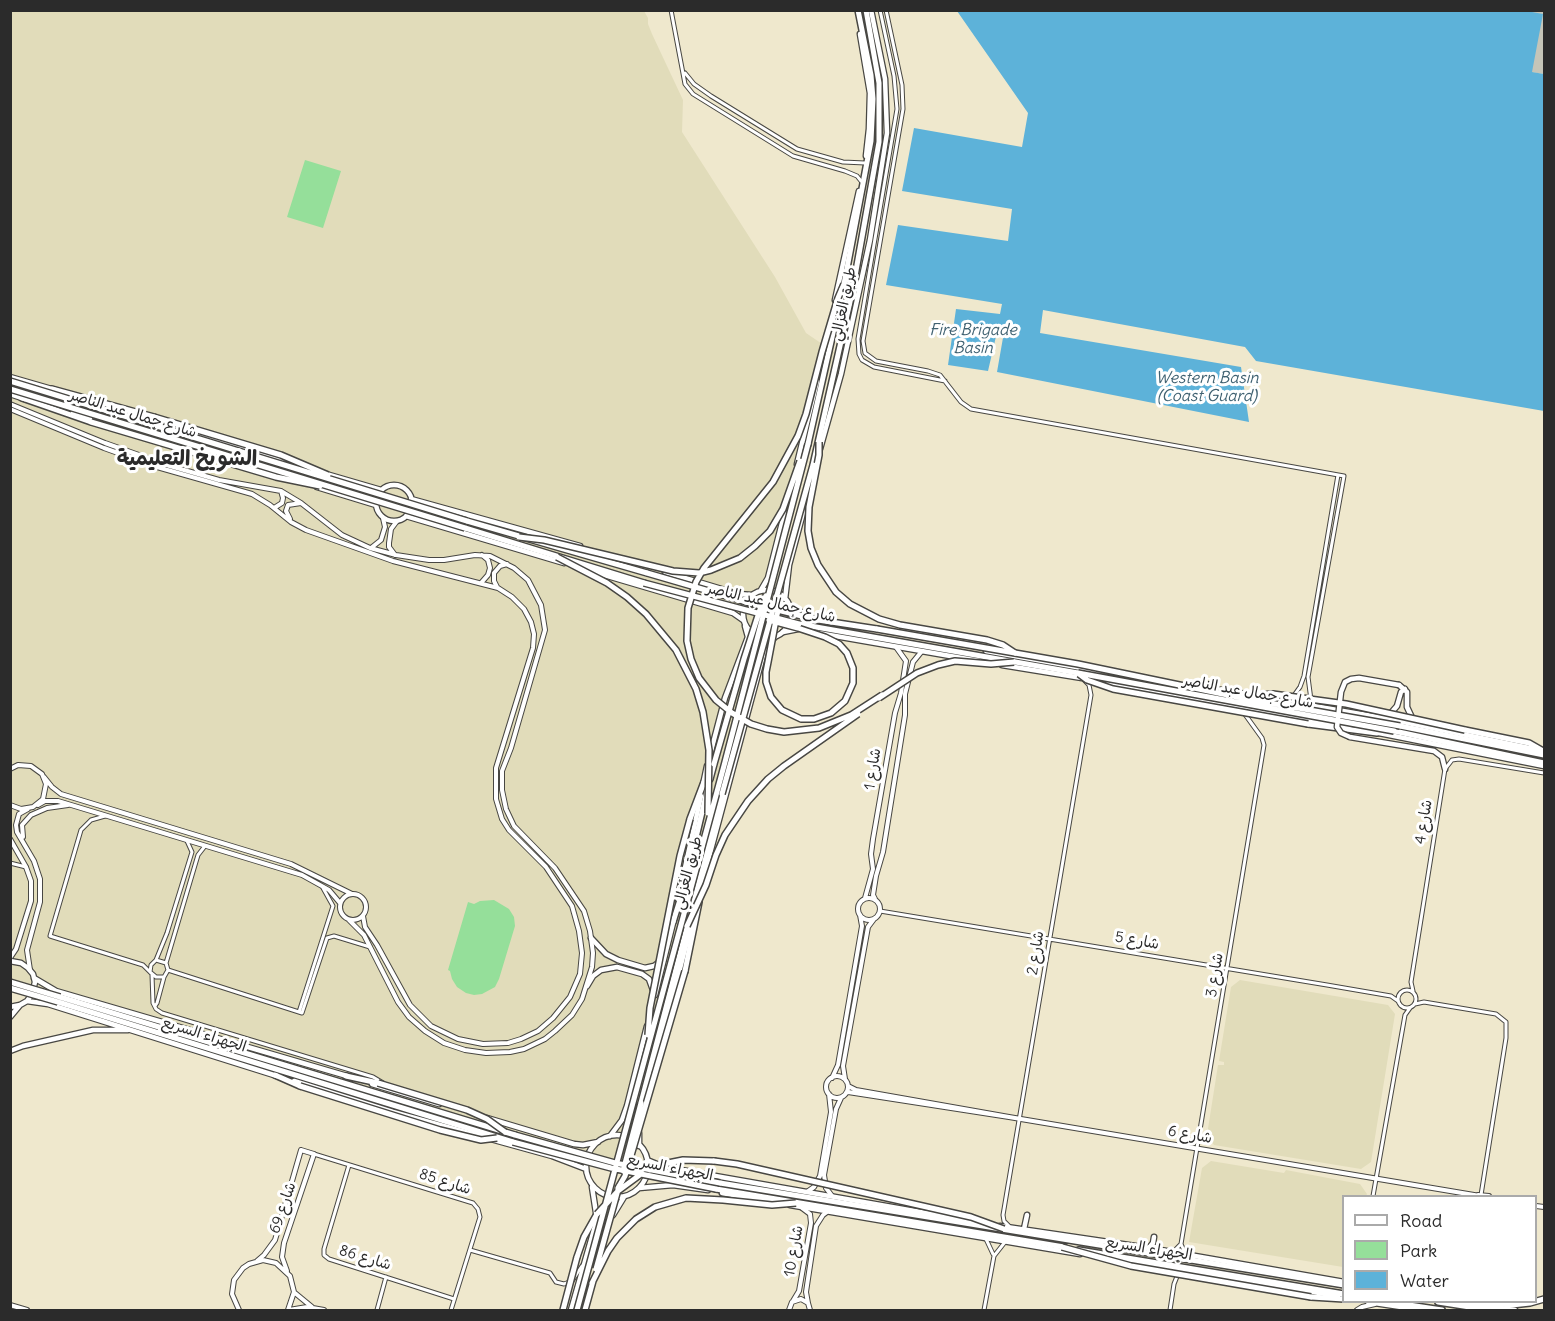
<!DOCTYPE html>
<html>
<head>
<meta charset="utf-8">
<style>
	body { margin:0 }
	#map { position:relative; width:1555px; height:1321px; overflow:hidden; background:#efe8cd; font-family:Delius,sans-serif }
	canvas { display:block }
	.frame { position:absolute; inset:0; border:12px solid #2b2b2b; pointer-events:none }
	.legend { position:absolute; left:1342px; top:1195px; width:195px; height:108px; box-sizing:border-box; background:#fff; border:2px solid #aaa; margin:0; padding:8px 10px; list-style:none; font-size:18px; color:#2b2b2b }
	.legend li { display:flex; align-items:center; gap:12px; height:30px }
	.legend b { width:30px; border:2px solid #aaa }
</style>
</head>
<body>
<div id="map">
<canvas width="1555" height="1321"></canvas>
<div class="frame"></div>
<ul class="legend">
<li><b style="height:8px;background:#fff"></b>Road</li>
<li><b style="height:16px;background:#95df9a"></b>Park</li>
<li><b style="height:16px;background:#5db2d9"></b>Water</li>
</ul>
</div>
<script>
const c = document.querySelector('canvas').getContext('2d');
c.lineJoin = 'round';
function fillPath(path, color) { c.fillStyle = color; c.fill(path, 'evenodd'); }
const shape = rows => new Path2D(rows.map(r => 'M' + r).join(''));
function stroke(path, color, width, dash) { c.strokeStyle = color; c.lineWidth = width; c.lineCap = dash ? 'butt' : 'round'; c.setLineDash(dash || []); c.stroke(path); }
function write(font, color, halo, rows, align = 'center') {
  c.font = font + ' Delius,"Playpen Sans Arabic",sans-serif'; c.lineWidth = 6; c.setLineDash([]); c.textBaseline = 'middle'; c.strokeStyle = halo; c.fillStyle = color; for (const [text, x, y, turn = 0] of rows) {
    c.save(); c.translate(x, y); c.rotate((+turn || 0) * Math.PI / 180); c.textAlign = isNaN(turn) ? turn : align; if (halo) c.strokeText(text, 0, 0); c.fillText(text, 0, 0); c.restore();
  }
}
const built = shape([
	[11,11,644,11,648,18,648,24,652,34,683,100,682,132,775,277,806,333,834,352,768,612,620,1167,497,1138,11,986],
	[1240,980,1388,1005,1395,1014,1371,1162,1361,1169,1214,1145,1207,1135,1218,1065,1224,1065,1224,1062,1219,1061,1231,987],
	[1211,1161,1284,1173,1286,1170,1360,1184,1367,1194,1366,1196,1344,1196,1343,1267,1189,1242,1202,1168]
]);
const industrial = shape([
	[1521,11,1544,11,1544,74,1531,72,1542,15]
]);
const green = shape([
	[305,160,341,171,323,228,287,217],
	[494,900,509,909,514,917,515,926,499,979,495,987,482,994,474,995,466,993,457,987,452,979,450,971,448,970,468,902,474,904,480,901]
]);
const water = shape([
	[1521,10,1543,14,1532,72,1544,74,1544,411,1256,361,1245,347,1043,310,1040,333,1241,367,1249,422,997,372,1004,332,997,332,988,371,948,365,956,309,1000,314,1002,304,886,285,898,225,1008,241,1012,209,902,191,914,128,1022,147,1028,113,957,11]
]);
const minor = shape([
	[671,10,685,84,693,94,793,156,845,171,857,176,861,181],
	[880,10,894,76,897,109,858,339,859,354,862,360,874,367,945,381],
	[886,10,902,85,903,109,863,341,865,353,876,361,928,371,940,375,961,402,971,409,1344,476,1308,677,1311,700],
	[685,73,694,84,711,96,797,149,843,162,865,163],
	[1290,701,1300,687,1304,676,1338,475],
	[105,816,91,820,81,830,50,936,143,965,150,972],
	[10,863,26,867],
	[880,911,1327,985,1391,996,1398,1001],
	[156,960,167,933,192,852,187,841],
	[166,963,198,855,205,846],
	[168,970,302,1013,327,938,334,936,370,947],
	[152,975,153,1003,156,1009,162,1013,373,1077,383,1083],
	'1398 999a9 9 0 1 1 18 0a9 9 0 1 1-18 0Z',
	[1413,991,1411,982,1445,769,1452,760,1459,759,1544,773],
	[1415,1004,1424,1002,1496,1014,1506,1022,1506,1038,1481,1195],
	[155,1006,157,1003,164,977,168,970,166,963,156,960,151,965,150,972,156,977,164,977],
	[299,1012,333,906,323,888],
	[314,1154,473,1203,478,1209,480,1217,451,1310],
	[349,1165,324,1249,324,1255,329,1259,454,1299],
	[1373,1196,1405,1015,1410,1008],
	[1009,1226,1004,1221,1003,1215,1091,695,1089,685,1084,680],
	[986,1239,993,1254],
	[470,1250,550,1273,556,1282,564,1284,572,1281,582,1266],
	[1172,1253,1181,1244],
	[1186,1255,1181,1244,1264,745,1262,738,1244,713],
	[377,1310,386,1277],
	[984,1310,994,1256,1005,1242],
	[1170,1310,1174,1284,1178,1274]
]);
const tertiary = shape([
	[10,404,105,443,170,466,219,480,281,491,301,503,342,535,370,548,396,555,429,560,444,560,475,555,490,556,514,568,528,580,541,605,545,630,511,748,502,771,502,790,506,809,514,826,555,868,584,911,590,931,593,953,592,967,582,999,572,1015,555,1031,545,1039,524,1049,510,1052,486,1053,465,1050,444,1043,425,1031,409,1017,398,1002,364,935,349,920],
	[10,409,104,448,157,467,252,494,270,505,291,522,306,530,393,561,498,588,512,597,524,609,531,622,534,634,533,648,496,768,496,799,502,819,509,830,546,867,572,906,579,931,582,953,580,974,570,997,553,1018,538,1031,521,1039,508,1043,483,1044,458,1039,431,1026,410,1005,377,945,365,927,363,916],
	[274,508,282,503,283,498,281,491],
	[290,519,286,511,288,505,301,503],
	[371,548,381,540,385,527,383,518],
	[395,555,389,547,389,543,391,529,397,521],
	[481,583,488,575,490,568,488,560,482,555],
	[497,587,494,581,494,573,500,566,507,564],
	[10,769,18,765,31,766,42,774,46,784,43,799,33,807,21,809,10,805],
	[44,777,52,787,61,794,291,864,352,894],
	[38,805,45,801,58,801,302,875,329,890,340,903],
	[28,809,19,814,16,825,17,832,34,861,40,879,40,902,27,950,30,970],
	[23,837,22,825,31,815,47,808,68,805],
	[10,839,26,867,31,881,31,901,16,949,10,958],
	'340 907a13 13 0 1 1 26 0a13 13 0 1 1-26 0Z',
	[865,898,873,869,871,854,873,839,895,713,901,693,906,661,896,647],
	'858 909a11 11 0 1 1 22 0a11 11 0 1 1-22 0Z',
	[875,899,873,895,876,876,883,852,905,715,905,694,913,662,922,651],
	'826 1087a11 11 0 1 1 22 0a11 11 0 1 1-22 0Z',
	[832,1078,838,1065,862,926,860,915],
	[845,1079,843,1066,868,927,874,919],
	[848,1086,856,1090,1009,1117,1480,1196],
	[848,1092,1009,1117],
	[807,1192,814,1187,820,1176,831,1112,829,1094],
	[1478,1195,1489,1196],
	[832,1196,826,1188,824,1175,836,1109,841,1098],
	[1536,1206,1544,1207],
	[257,1261,264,1255,275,1240,301,1150,314,1154,284,1243,282,1257,287,1271],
	[295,1293,312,1307],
	[793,1301,799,1291,811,1223,810,1214,802,1208],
	[808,1303,806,1292,816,1226,823,1215,827,1212],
	[10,1305,27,1310],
	[239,1310,232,1294,234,1280,243,1268,249,1264,263,1260,276,1263,290,1276,294,1292,288,1310],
	[289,1310,307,1307,324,1310],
	[789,1310,792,1302,801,1299,808,1303,810,1310],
	[1357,1310,1362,1307,1375,1304]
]);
const secondary = shape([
	[10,377,55,390],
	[10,394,25,399],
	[126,412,301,466],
	[73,413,203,453],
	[326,474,381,490],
	'376 503a18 18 0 1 1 36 0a18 18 0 1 1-36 0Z',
	[317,487,376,505],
	[411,499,580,546],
	[406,516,564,563],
	[584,569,733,613,743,620],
	[665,572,738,594,752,595],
	[789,605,807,615],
	[783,632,798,629],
	[818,633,979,661],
	[986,651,1099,671],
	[1002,665,1082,678],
	[1090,679,1348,727],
	[1399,685,1407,692,1407,707,1413,720],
	[1202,687,1253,695],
	[1261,697,1384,718,1539,750],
	[1390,714,1397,706,1401,692,1405,689],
	[1374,732,1544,766],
	[1350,737,1434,751,1442,757,1445,769]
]);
const primary = shape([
	[860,34,870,93,869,129,866,156],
	[835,300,859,191],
	[820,449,841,374,870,240,887,133,885,79,871,10],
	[797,464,817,381],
	[761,590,768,578,786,507],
	'743 614a24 24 0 1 1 48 0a24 24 0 1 1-48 0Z',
	[785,599,789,565,811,483],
	[710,755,725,698,748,637,745,626],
	[703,785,707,766],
	[705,872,765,648,776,636],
	[678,899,701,796],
	[591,938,606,954,618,960,645,968,654,966,658,963],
	[10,961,21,963,28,968,33,974,35,982,32,994,27,1001,20,1005,10,1007],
	[34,978,56,991,347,1076],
	[587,986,593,976,601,970,617,967,642,974,649,979,653,990],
	[655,995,674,919],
	[27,1001,48,1004,277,1076],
	[10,1017,20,1005],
	[10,1051,23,1046,93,1030,128,1030],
	[654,1070,693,918],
	[294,1081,393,1112,552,1156,586,1169],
	[372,1084,439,1104],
	[487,1118,574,1144,583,1145,598,1142],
	[639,1133,639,1146],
	'586 1166a31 31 0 1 1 62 0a31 31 0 1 1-62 0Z',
	[610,1136,622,1120,627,1106,647,1026],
	[647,1160,664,1167,983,1223],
	[639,1188,673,1185,708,1190],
	[722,1193,779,1203],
	[790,1205,1080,1254],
	[613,1215,624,1197],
	[1000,1226,1149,1248,1344,1282],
	[1024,1229,1027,1215],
	[1149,1248,1153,1243,1154,1237],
	[1121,1261,1338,1296],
	[1368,1302,1421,1310],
	[1458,1302,1515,1310],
	[571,1310,597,1219,592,1187]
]);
const trunk = shape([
	[52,389,154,417],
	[22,398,91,422],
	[467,521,647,573],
	[465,528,644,583],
	[818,620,877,629],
	[799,624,1078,673],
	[1308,724,1377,733],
	[1400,726,1544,755],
	[1465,730,1529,743,1543,751],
	[1394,731,1544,763]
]);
const motorway = shape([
	[808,444,844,284,871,141,873,99,871,75,858,10],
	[813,465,852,293,879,142,879,83,866,10],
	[710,779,714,764],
	[690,819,704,782],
	[701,893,706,869],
	[673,922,685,884,707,791],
	[685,971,699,902],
	[60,997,515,1135],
	[58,1002,513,1142],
	[275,1075,300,1086],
	[346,1076,378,1083],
	[641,1103,722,794],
	[668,1163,683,1160,714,1161],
	[720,1183,1344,1285],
	[716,1189,1064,1247],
	[1079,1250,1344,1294],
	[577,1257,584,1237,597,1214],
	[1311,1297,1344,1299],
	[1389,1302,1442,1310],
	[1438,1302,1489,1310],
	[1472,1302,1512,1305,1530,1303,1544,1299]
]);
const secondaryBridge = shape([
	[1350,737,1341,733,1337,727,1341,692,1345,682,1351,679,1359,678,1399,685]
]);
const trunkBridge = shape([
	[10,381,467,521],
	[10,389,465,528],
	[154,417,281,455,328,475],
	[91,422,276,477,320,486],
	[647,573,757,605,818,620],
	[644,583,799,624],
	[877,629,1078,664,1247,699,1400,726],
	[1078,673,1394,731],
	[1079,674,1087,680,1113,689,1308,724],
	[1248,698,1260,695,1273,694,1346,704,1465,730]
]);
const motorwayBridge = shape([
	[844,284,838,298,822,352,806,414,798,436,773,482,704,568,696,582,688,608,687,641,691,659,699,678,716,700,732,713,751,724,767,729,784,732,819,728,851,715,882,695],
	[819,442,819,455,809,507,808,531,811,548,818,565,836,592,850,604,879,619,900,625,987,640,1003,645,1015,653],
	[519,537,544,540,673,571,699,573,711,570,740,558,755,546,770,531,783,509,800,461],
	[557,557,607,583,627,597,646,614,676,650,696,689,703,712,709,750,708,813],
	[769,620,772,621,776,622,798,628,825,637,839,644,847,653,853,668,853,683,845,701,831,713,814,719,801,719,782,710,771,697,766,682,766,672,768,662,775,625,777,615,779,607,777,598],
	[879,698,917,673,938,665,955,661,991,664,1014,662],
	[714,764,744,659,763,600,766,596],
	[722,794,813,465],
	[687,926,706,885,716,855,725,835,748,801,768,779,784,766,858,714],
	[10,982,60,997],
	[10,988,58,1002],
	[648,1035,650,1008,680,856,690,819],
	[378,1083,467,1110,487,1119,505,1132],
	[300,1086,440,1130,481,1140,497,1138],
	[515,1135,615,1163,720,1183],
	[513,1142,611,1168,716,1189],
	[714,1161,737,1164,971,1217,1004,1229],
	[650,1170,668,1163],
	[623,1171,641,1103],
	[618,1188,625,1176,685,971],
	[597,1214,618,1191,641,1174],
	[1062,1247,1131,1266,1311,1297],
	[596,1269,619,1186],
	[592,1283,608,1251,617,1238,636,1219,655,1207,686,1198,723,1200,772,1205,796,1203],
	[563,1310,577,1257],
	[577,1310,725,762,808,444],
	[585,1310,593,1281]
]);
const streetNames = [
	["طريق الغزالي",844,304,-78],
	["شارع جمال عبد الناصر",133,414,17],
	["شارع جمال عبد الناصر",771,603,13],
	["شارع جمال عبد الناصر",1248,692,10],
	["شارع 1",873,769,-81],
	["شارع 4",1424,822,-81],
	["طريق الغزالي",688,873,-75],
	["شارع 5",1137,941,10],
	["شارع 2",1036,953,-81],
	["شارع 3",1215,975,-81],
	["الجهراء السريع",204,1035,17],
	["شارع 6",1190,1135,10],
	["الجهراء السريع",670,1168,11],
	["شارع 85",445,1182,18],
	["شارع 69",283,1208,-71],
	["الجهراء السريع",1149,1249,9],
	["شارع 10",794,1251,-80],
	["شارع 86",365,1258,17]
];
const waterNames = [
	["Fire Brigade",973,330],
	["Basin",973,348],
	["Western Basin",1207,378],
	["(Coast Guard)",1207,396]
];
const districtNames = [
	["الشويخ التعليمية",187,459]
];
fillPath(built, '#e1dcba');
fillPath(industrial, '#c5c5b8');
fillPath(green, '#95df9a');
fillPath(water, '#5db2d9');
stroke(minor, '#484743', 5);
stroke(tertiary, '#484743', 6);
stroke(secondary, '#484743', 7);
stroke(primary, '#484743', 7);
stroke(trunk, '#484743', 8);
stroke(motorway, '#484743', 8);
stroke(minor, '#fff', 3);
stroke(tertiary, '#fff', 4);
stroke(secondary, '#fff', 4.5);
stroke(primary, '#fff', 4.5);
stroke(trunk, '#fff', 5);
stroke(motorway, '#fff', 5);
stroke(secondaryBridge, '#484743', 7, []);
stroke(trunkBridge, '#484743', 8, []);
stroke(motorwayBridge, '#484743', 8, []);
stroke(secondaryBridge, '#fff', 4.5);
stroke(trunkBridge, '#fff', 5);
stroke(motorwayBridge, '#fff', 5);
write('15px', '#2b2b2b', '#fff', streetNames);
write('italic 16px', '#3f6171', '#fff', waterNames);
write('bold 21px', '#2b2b2b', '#fff', districtNames);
</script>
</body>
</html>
